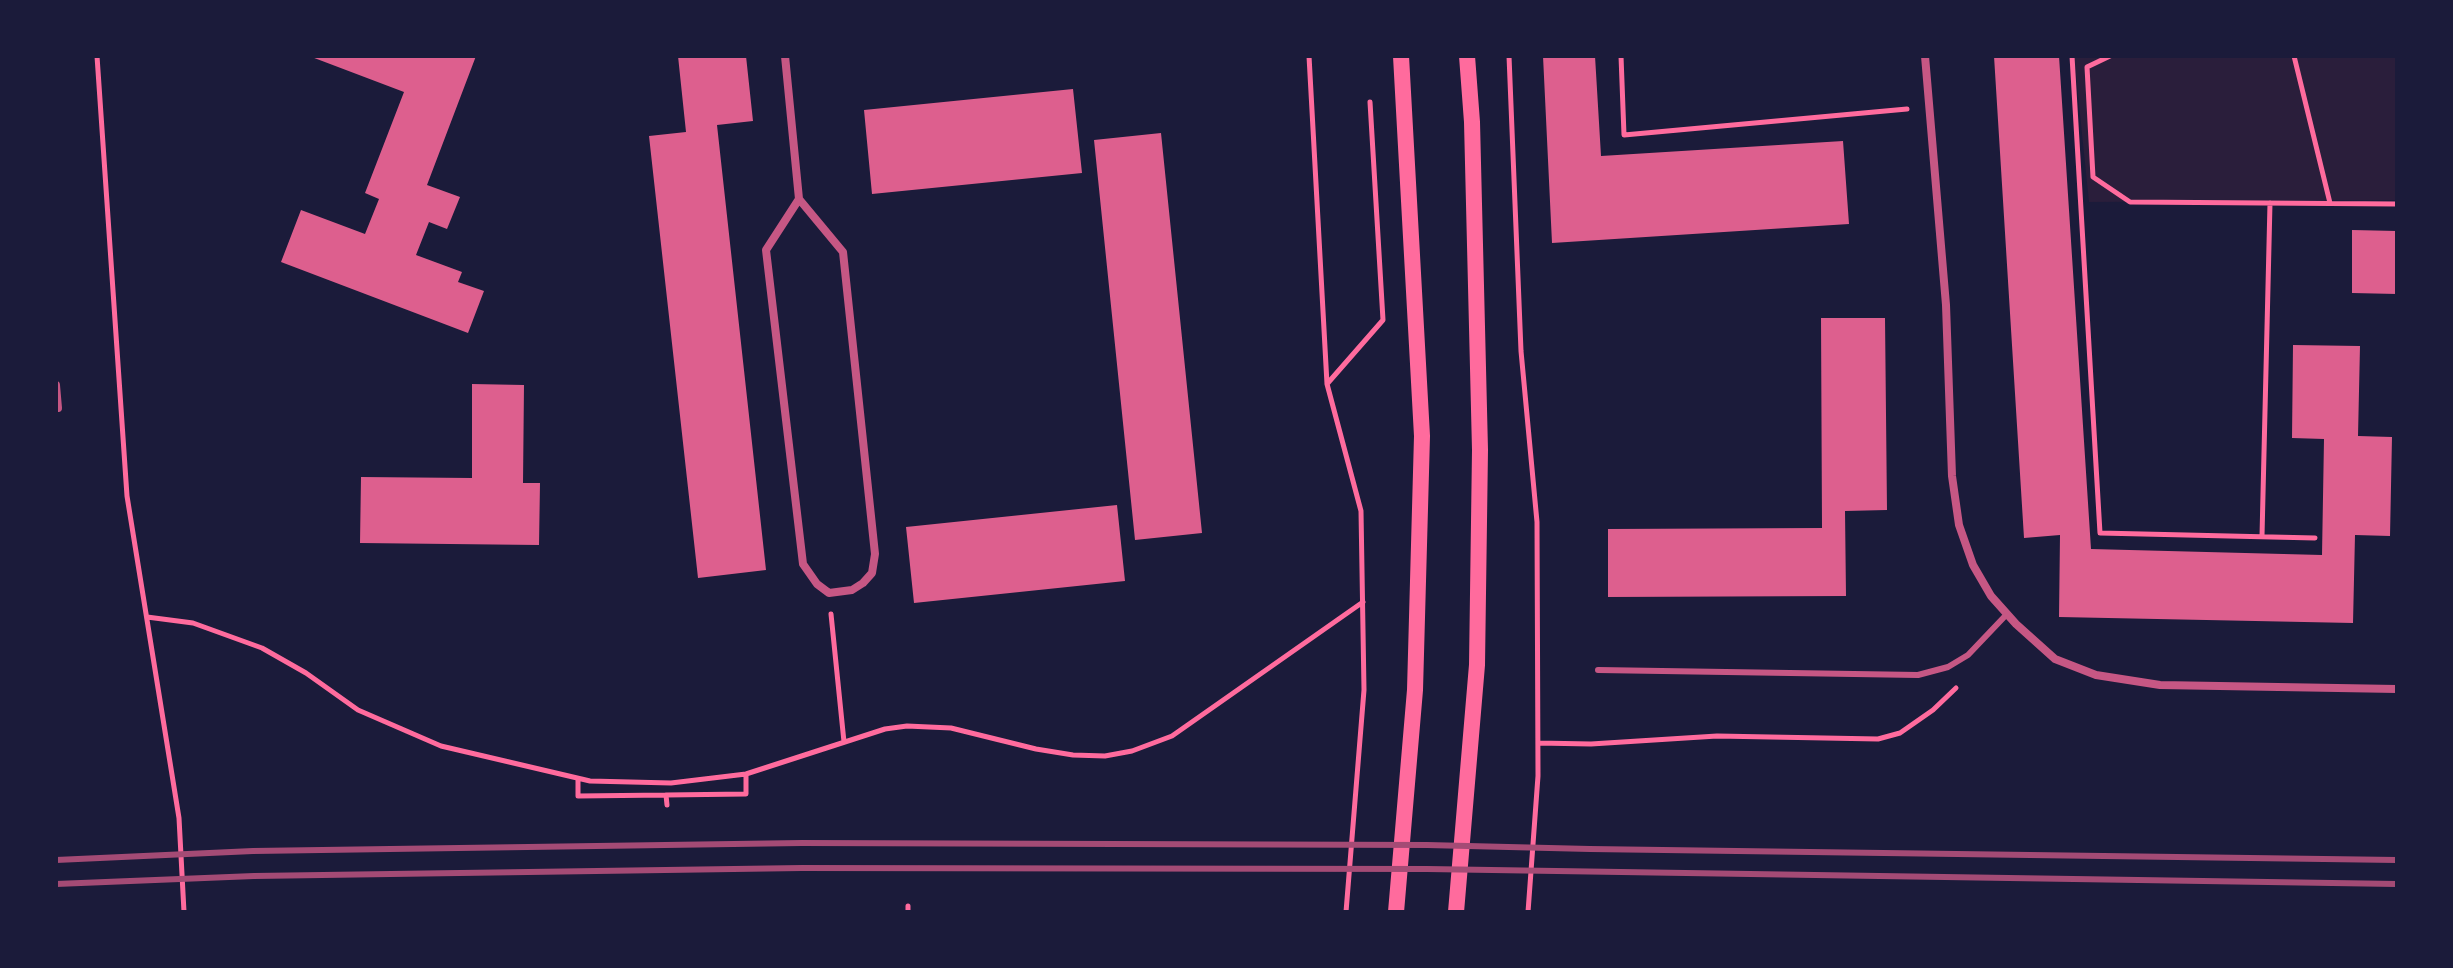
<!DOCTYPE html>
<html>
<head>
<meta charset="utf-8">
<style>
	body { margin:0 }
	#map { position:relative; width:2453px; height:968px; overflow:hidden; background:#1b1b3a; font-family:Commissioner,sans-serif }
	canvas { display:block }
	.frame { position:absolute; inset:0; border:58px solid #1b1b3a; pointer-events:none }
</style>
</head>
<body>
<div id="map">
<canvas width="2453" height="968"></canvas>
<div class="frame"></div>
</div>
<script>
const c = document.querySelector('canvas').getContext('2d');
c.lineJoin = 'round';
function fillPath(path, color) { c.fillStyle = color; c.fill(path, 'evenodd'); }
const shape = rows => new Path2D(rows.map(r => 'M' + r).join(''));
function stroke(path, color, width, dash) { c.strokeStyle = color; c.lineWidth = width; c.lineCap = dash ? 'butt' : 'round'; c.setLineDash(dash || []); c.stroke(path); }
const green = shape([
	[2074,56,2397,56,2397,200,2089,202]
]);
const building = shape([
	[309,56,476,56,427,185,460,197,447,229,429,222,416,255,462,272,458,282,484,291,468,333,281,262,301,210,365,234,379,199,365,193,404,92],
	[678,56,746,56,753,121,717,125,766,570,698,578,649,136,686,132],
	[1543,56,1595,56,1601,156,1843,141,1849,224,1552,243],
	[1994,56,2059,56,2091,549,2322,555,2324,439,2292,438,2293,345,2360,346,2358,436,2392,437,2390,536,2355,535,2353,623,2059,617,2060,535,2024,538],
	[1073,89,1082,173,872,194,864,110],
	[1161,133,1202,533,1135,540,1094,140],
	[2352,230,2397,231,2397,294,2352,293],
	[1821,318,1885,318,1887,510,1845,511,1846,596,1608,597,1608,529,1822,528],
	[472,384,524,385,523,483,540,483,539,545,360,543,361,477,472,478],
	[1117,505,1125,581,914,603,906,527]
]);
const path = shape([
	[97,56,127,496,179,818,184,912],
	[1309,56,1327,384,1361,511,1364,690,1346,912],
	[1509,56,1521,351,1537,522,1538,776,1528,912],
	[1621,56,1624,135,1907,109],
	[2072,56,2100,533,2315,538],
	[2110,56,2087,67,2093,177,2130,202,2397,204],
	[2294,56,2330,203],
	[1327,384,1383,320,1370,102],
	[2262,536,2270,203],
	[831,614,844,742],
	[147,617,193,623,262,648,306,673,358,710,441,746,590,781,671,783,746,774,885,729,907,726,951,728,1036,749,1073,755,1105,756,1132,751,1172,736,1363,602],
	[1538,743,1591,744,1717,736,1878,739,1900,733,1933,710,1956,688],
	[578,779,578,796,666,795],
	[667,805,666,795,746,794,746,774],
	[908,906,908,912]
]);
const service = shape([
	[1598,670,1918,675,1948,667,1968,655,2007,614]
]);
const minor = shape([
	[785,56,799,199,843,252,875,554,872,573,863,583,852,590,829,593,817,584,803,564,766,250,799,199],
	[1925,56,1946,305,1952,476,1959,525,1973,565,1991,596,2016,624,2055,659,2096,675,2160,685,2397,689],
	[56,385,58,408]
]);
const secondary = shape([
	[1396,912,1415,690,1422,436,1401,56],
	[1456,912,1477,665,1480,450,1472,122,1467,56]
]);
const rail = shape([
	[56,860,253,851,802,843,1427,845,1590,849,2397,860],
	[56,884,254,876,802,868,1427,869,2397,884]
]);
fillPath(green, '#2a1e3b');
fillPath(building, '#dd5f8e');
stroke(path, '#ff6b9d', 5);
stroke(service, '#c65784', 6);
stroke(minor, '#c65784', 8);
stroke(secondary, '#ff6b9d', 16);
stroke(rail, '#a44b75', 6);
</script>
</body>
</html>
